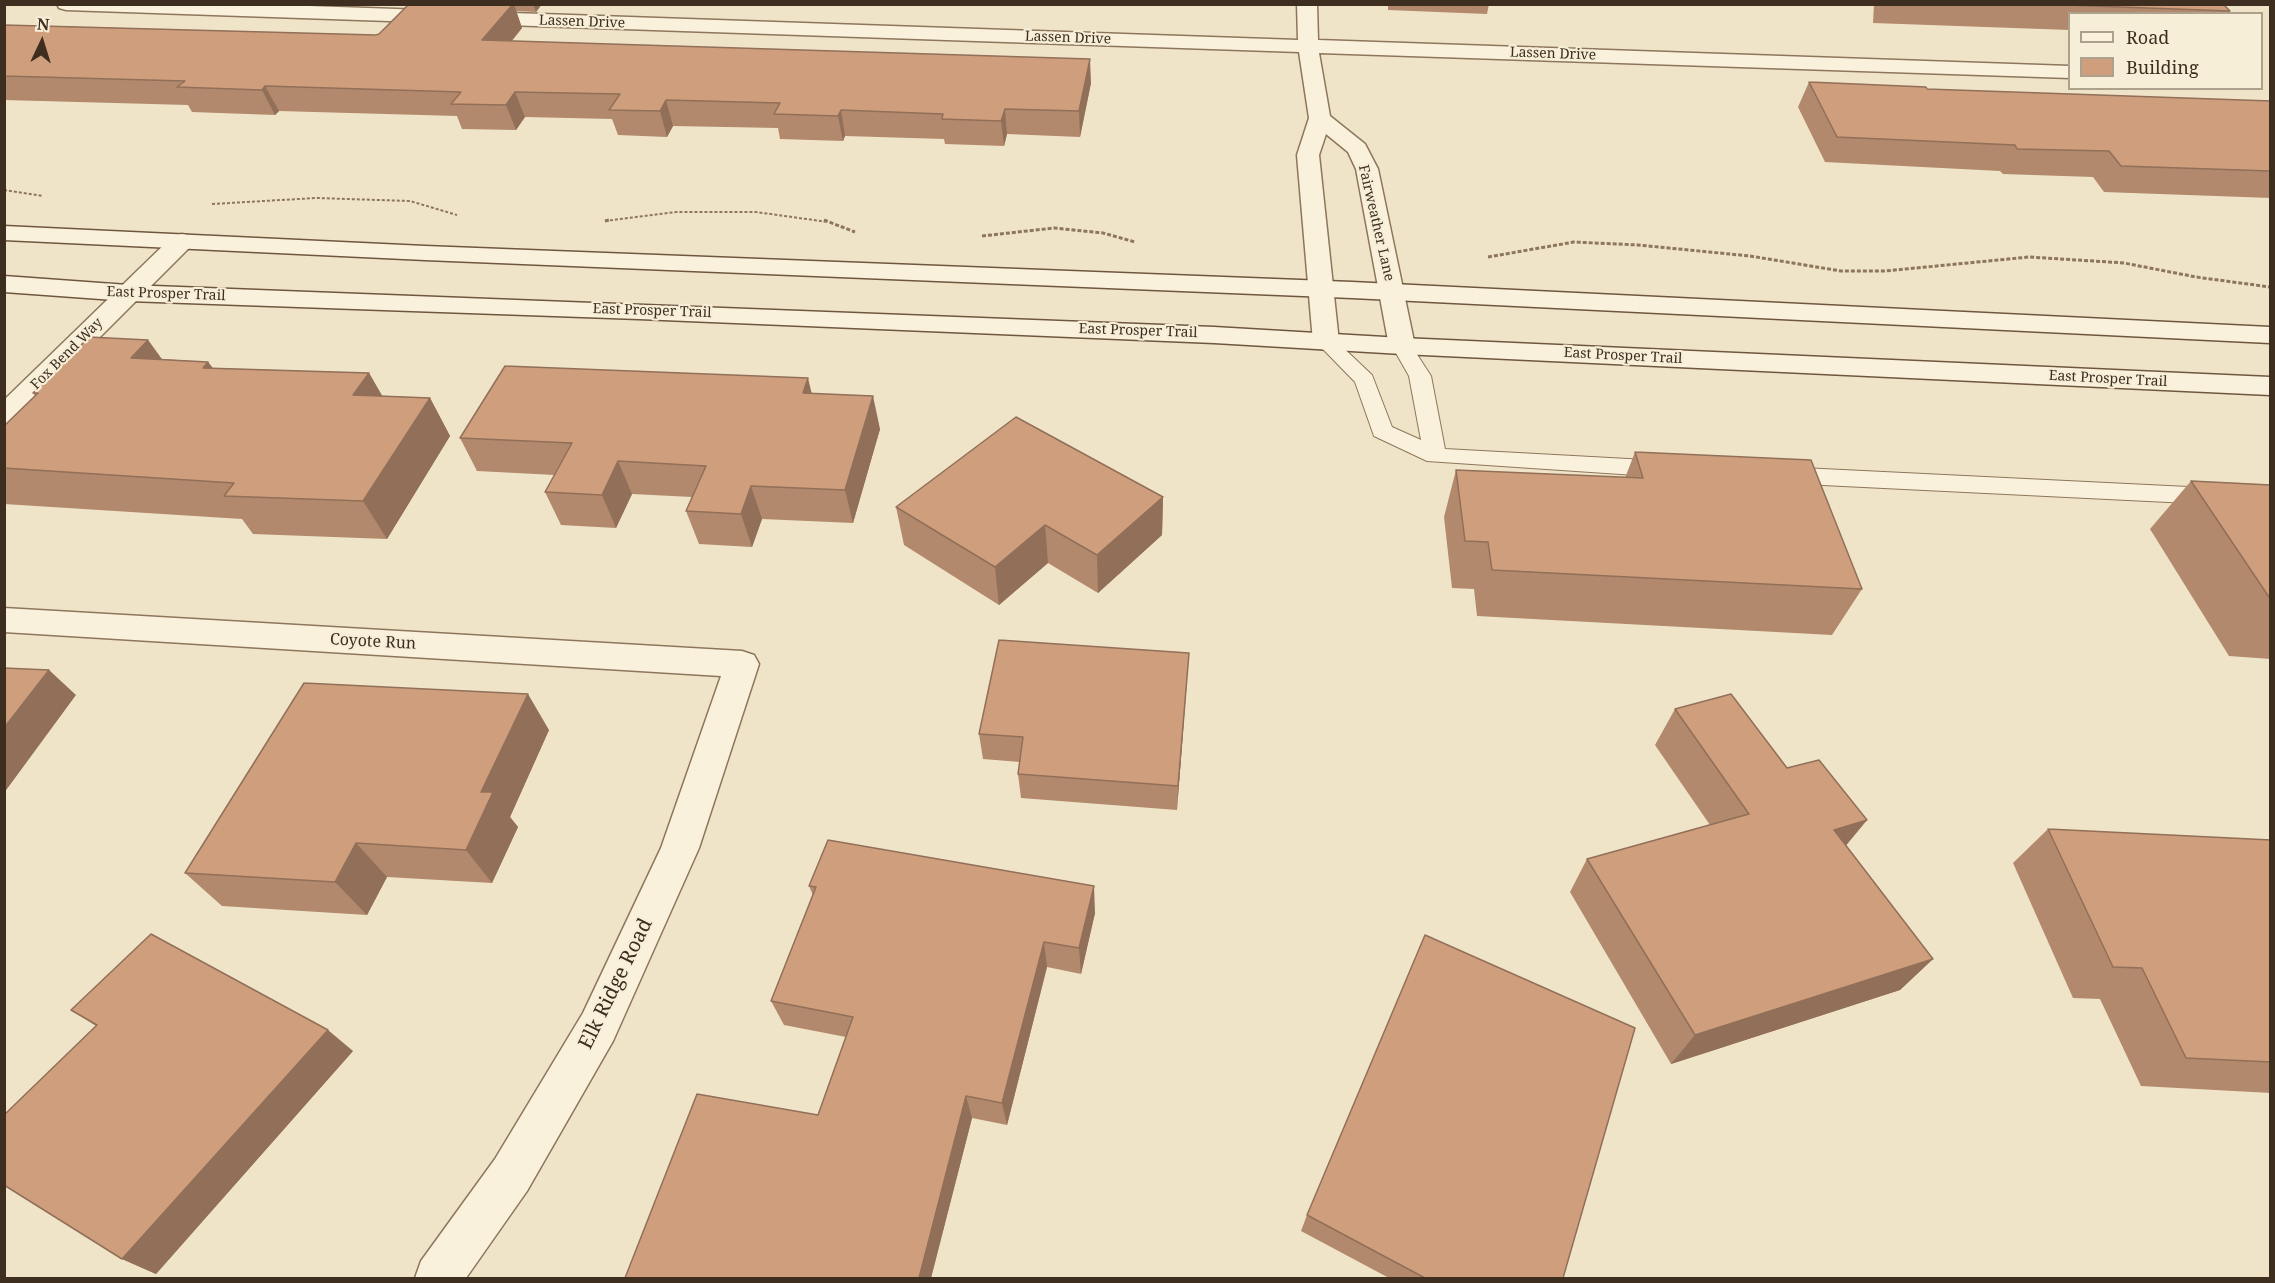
<!DOCTYPE html>
<html>
<head>
<meta charset="utf-8">
<style>
	body { margin:0 }
	#map { position:relative; width:2275px; height:1283px; overflow:hidden; background:#f0e4c8; font-family:"Noto Serif",serif }
	canvas { display:block }
	.frame { position:absolute; inset:0; border:6px solid #3d2e20; pointer-events:none }
	.legend { position:absolute; left:2068px; top:12px; width:195px; height:78px; box-sizing:border-box; background:#f7eed8; border:2px solid #ada18e; margin:0; padding:8px 10px; list-style:none; font-size:18px; color:#3d2e20 }
	.legend li { display:flex; align-items:center; gap:12px; height:30px }
	.legend b { width:30px; border:2px solid #ada18e }
	.north { position:absolute; left:12px; top:12px; width:60px; height:60px; -webkit-text-stroke:4px #f7eed8; paint-order:stroke; rotate:4deg; font-size:16px; font-weight:700; line-height:24px; text-align:center; color:#3d2e20 }
	.north::after { content:''; display:block; margin:auto; width:21px; height:27px; background:#3d2e20; clip-path:polygon(50% 0,100% 100%,50% 72%,0 100%) }
</style>
</head>
<body>
<div id="map">
<canvas width="2275" height="1283"></canvas>
<div class="frame"></div>
<ul class="legend">
<li><b style="height:8px;background:#faf1dc"></b>Road</li>
<li><b style="height:16px;background:#cf9f7d"></b>Building</li>
</ul>
<div class="north">N</div>
</div>
<script>
const c = document.querySelector('canvas').getContext('2d');
c.lineJoin = 'round';
const shape = rows => new Path2D(rows.map(r => 'M' + r).join(''));
function stroke(path, color, width, dash) { c.strokeStyle = color; c.lineWidth = width; c.lineCap = dash ? 'butt' : 'round'; c.setLineDash(dash || []); c.stroke(path); }
function fillPath(path, color) { c.fillStyle = color; c.fill(path, 'evenodd'); }
function write(font, color, halo, rows, align = 'center') {
  c.font = font + ' "Noto Serif",serif'; c.lineWidth = 4.5; c.setLineDash([]); c.textBaseline = 'middle'; c.strokeStyle = halo; c.fillStyle = color; for (const [text, x, y, turn = 0] of rows) {
    c.save(); c.translate(x, y); c.rotate((+turn || 0) * Math.PI / 180); c.textAlign = isNaN(turn) ? turn : align; if (halo) c.strokeText(text, 0, 0); c.fillText(text, 0, 0); c.restore();
  }
}
const pathFar1 = shape([
	[4,190,43,196],
	[212,204,316,198,410,201,457,215],
	[605,221,676,212,756,212,828,222]
]);
const path = shape([
	[824,220,855,232],
	[605,221,609,220],
	[982,236,1054,228,1103,233,1135,242],
	[1488,257,1574,242,1638,245,1750,256,1841,271,1885,271,2029,257,2124,263,2196,277,2270,287]
]);
const service = shape([
	[1326,336,1333,338,1372,375,1392,427,1421,440,1409,376,1392,346,1395,342,1402,340,1409,342,1431,376,1445,449,1665,461,1673,464,1676,469,1673,474,1665,477,1427,461,1374,436,1355,382,1316,342,1319,338,1326,336],
	[1782,467,2270,491,2270,507,1782,483,1774,480,1771,475,1774,470,1782,467]
]);
const minor = shape([
	[57,4,251,4,1298,40,1297,4,1317,4,1318,40,2070,66,2070,78,1319,53,1330,116,1365,144,1378,169,1415,346,1411,352,1402,354,1393,352,1389,346,1356,169,1348,152,1326,134,1319,155,1339,342,1335,348,1326,350,1317,348,1313,342,1297,155,1309,118,1299,52,66,10,59,8,57,4],
	[182,234,191,236,194,241,191,246,14,423,4,426,4,400,173,236,182,234],
	[4,608,742,651,754,655,759,664,699,848,613,1041,527,1191,466,1278,415,1278,421,1261,495,1159,583,1013,661,848,721,676,4,632,4,608]
]);
const secondary = shape([
	[4,226,425,246,1352,282,2270,327,2270,343,1352,298,425,260,4,240,4,226],
	[4,276,128,285,1214,327,1402,338,2270,377,2270,395,1402,354,1214,343,639,319,128,301,4,292,4,276]
]);
const wall = shape([
	[409,4,542,4,536,12,516,11,522,28,512,41,1091,83,1080,137,1007,134,1004,146,945,144,944,139,845,136,843,141,780,139,778,128,673,126,667,137,618,135,612,119,525,117,516,130,462,129,457,116,279,111,275,115,192,112,188,105,4,100,4,25,376,35,379,34],
	[1388,4,1489,4,1487,14,1388,10],
	[1874,4,2223,4,2230,11,2229,14,2070,14,2070,30,1873,23],
	[1809,82,1927,89,2271,101,2271,198,2104,192,2093,177,2003,174,2000,171,1825,162,1798,107],
	[148,340,162,359,208,362,213,368,369,373,382,396,430,398,450,436,387,539,253,534,242,519,4,504,4,426,35,396,33,393],
	[812,393,880,429,853,523,762,519,752,547,699,544,686,511,692,497,632,494,616,528,561,525,545,492,555,475,477,471,460,438],
	[1635,452,1862,589,1832,635,1477,616,1474,589,1452,588,1444,517,1456,470,1625,478],
	[2191,481,2271,485,2271,659,2229,656,2150,529],
	[1163,497,1162,535,1098,593,1048,563,999,605,904,545,896,507],
	[1187,679,1177,810,1021,798,1018,774,1020,762,983,759,979,734],
	[1675,709,1787,768,1867,820,1846,845,1933,959,1900,990,1671,1064,1570,892,1587,859,1710,825,1655,745],
	[549,730,510,817,518,827,492,883,387,877,367,915,222,906,185,873],
	[2048,829,2271,840,2271,1093,2141,1086,2100,999,2073,998,2013,863],
	[809,886,1095,913,1081,974,1047,967,1007,1125,972,1118,931,1278,818,1115,846,1037,784,1025,771,1001,813,895],
	[71,1010,353,1051,156,1274,122,1259,96,1026],
	[1307,1215,1563,1278,1389,1278,1301,1231]
]);
const shadedWall = shape([
	[513,4,514,4,522,28,492,64,482,40],
	[533,4,542,4,536,12],
	[1090,59,1091,83,1080,137,1079,111],
	[265,86,279,111,275,115,262,90],
	[515,92,525,117,516,130,506,105],
	[666,100,673,126,667,137,660,111],
	[1005,109,1007,134,1004,146,1001,121],
	[841,110,845,136,843,141,838,116],
	[148,340,175,378,131,358],
	[208,362,235,400,203,368],
	[369,373,391,411,353,395],
	[808,378,816,411,803,393],
	[873,396,880,429,853,523,845,490],
	[430,398,450,436,387,539,363,501],
	[618,461,632,494,616,528,602,495],
	[751,486,762,519,752,547,741,514],
	[1163,497,1162,535,1098,593,1097,555],
	[1045,525,1048,563,999,605,995,567],
	[1189,653,1187,679,1177,810,1178,786],
	[49,670,76,695,4,793,4,728],
	[528,694,549,730,510,817,518,827,492,883,466,850,481,792],
	[1867,820,1839,854,1834,830],
	[356,843,387,877,367,915,335,882],
	[1094,886,1095,913,1081,974,1079,948],
	[1044,942,1047,967,1007,1125,1002,1103],
	[1933,959,1900,990,1671,1064,1695,1035],
	[328,1030,353,1051,156,1274,122,1259],
	[966,1096,972,1118,931,1278,919,1278]
]);
const building = shape([
	[409,4,513,4,482,40,1090,59,1079,111,1005,109,1001,121,942,119,943,114,841,110,838,116,774,114,780,103,666,100,660,111,609,110,620,94,515,92,506,105,451,104,461,92,265,86,262,90,177,87,185,81,4,76,4,25,376,35,379,34,409,4],
	[2038,4,2223,4,2230,11,2038,4],
	[1809,82,1926,87,1927,89,2271,101,2271,171,2121,166,2109,151,2017,149,2015,145,1837,137,1809,82],
	[89,337,148,340,131,358,208,362,203,368,369,373,353,395,430,398,363,501,224,496,234,483,4,468,4,426,38,393,33,393,89,337],
	[505,366,808,378,803,393,873,396,845,490,751,486,741,514,686,511,706,466,618,461,602,495,545,492,572,443,460,438,505,366],
	[1016,417,1163,497,1097,555,1045,525,995,567,896,507,1016,417],
	[1635,452,1811,460,1862,589,1492,570,1488,542,1465,541,1456,470,1643,478,1635,452],
	[2191,481,2271,485,2271,600,2191,481],
	[999,640,1189,653,1178,786,1018,774,1023,737,979,734,999,640],
	[4,668,49,670,4,728,4,668],
	[304,683,528,694,481,792,493,792,466,850,356,843,335,882,185,873,304,683],
	[1731,694,1787,768,1819,760,1867,820,1834,830,1933,959,1695,1035,1587,859,1749,814,1675,709,1731,694],
	[2048,829,2271,840,2271,1062,2186,1058,2142,968,2113,967,2048,829],
	[828,840,1094,886,1079,948,1044,942,1002,1103,966,1096,919,1278,625,1278,697,1094,818,1115,853,1017,771,1001,816,887,809,886,828,840],
	[151,934,328,1030,122,1259,4,1185,4,1115,97,1025,71,1010,151,934],
	[1425,935,1635,1028,1563,1278,1425,1278,1307,1215,1425,935]
]);
const farStreetnames = [
	["Lassen Drive",582,22,2],
	["Lassen Drive",1068,38,2],
	["Lassen Drive",1553,54,2],
	["Fairweather Lane",1376,223,77],
	["East Prosper Trail",166,294,2],
	["East Prosper Trail",652,311,2],
	["East Prosper Trail",1138,331,2],
	["Fox Bend Way",67,354,-45],
	["East Prosper Trail",1623,356,3],
	["East Prosper Trail",2108,379,3]
];
const streetNames = [
	["Coyote Run",373,642,3]
];
const nearStreetnames = [
	["Elk Ridge Road",616,984,-64]
];
stroke(service, '#8d765c', 2);
stroke(minor, '#8d765c', 3);
stroke(secondary, '#6f573f', 3);
stroke(pathFar1, '#8d765c', 2, [3, 2]);
stroke(path, '#8d765c', 3, [4, 2]);
fillPath(service, '#faf1dc');
fillPath(minor, '#faf1dc');
fillPath(secondary, '#faf1dc');
fillPath(wall, '#b2896c');
fillPath(shadedWall, '#916f58');
fillPath(building, '#cf9f7d');
stroke(building, '#916f58', 1.5);
write('14px', '#3d2e20', '#f7eed8', farStreetnames);
write('16px', '#3d2e20', '#f7eed8', streetNames);
write('20px', '#3d2e20', '#f7eed8', nearStreetnames);
</script>
</body>
</html>
